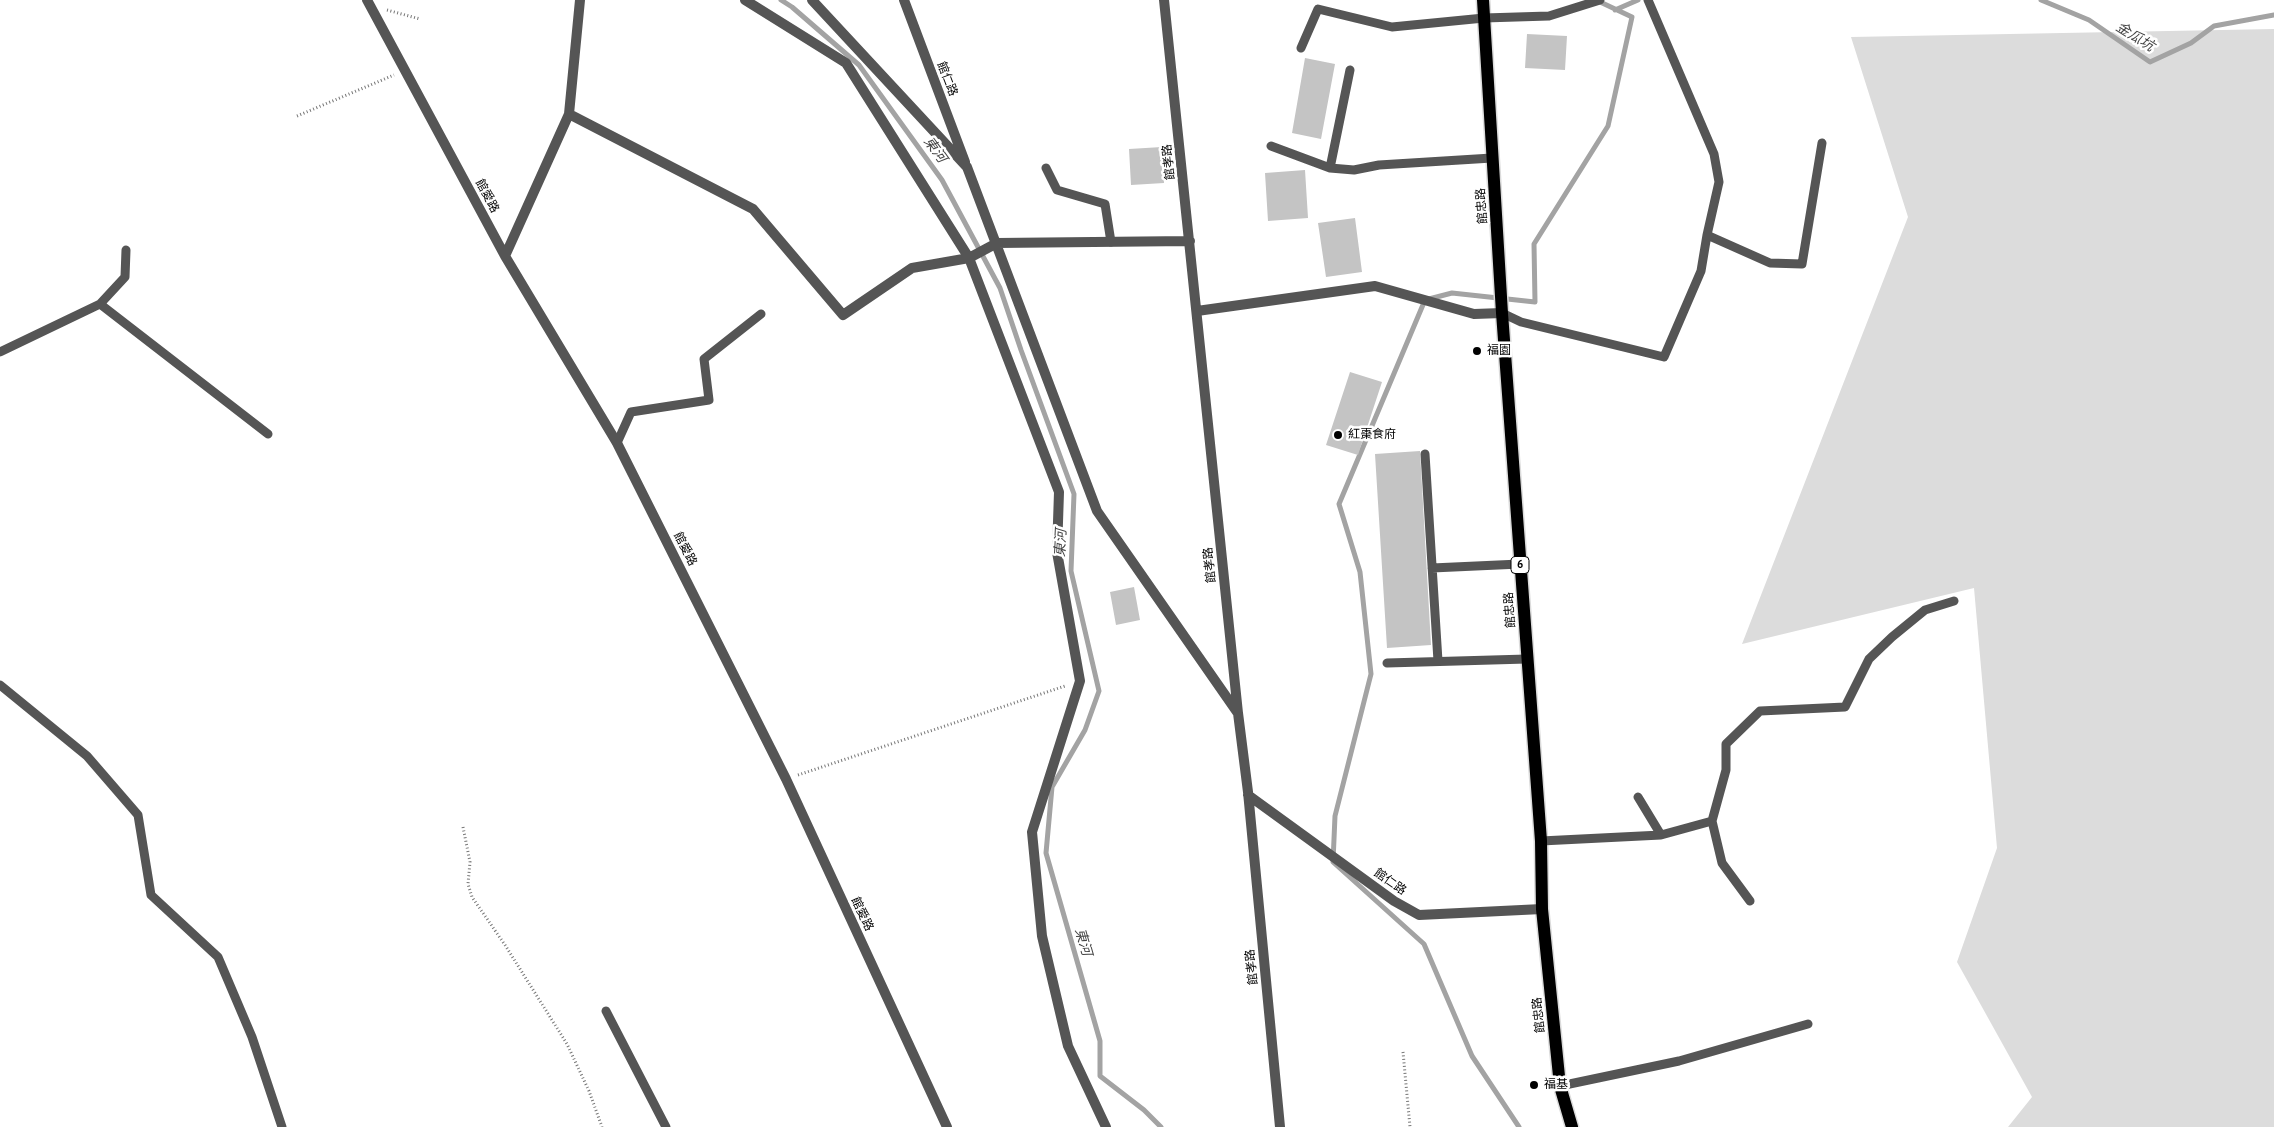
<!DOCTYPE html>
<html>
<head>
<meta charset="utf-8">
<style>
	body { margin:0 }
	canvas { display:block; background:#fff }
</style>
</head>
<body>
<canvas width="2274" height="1127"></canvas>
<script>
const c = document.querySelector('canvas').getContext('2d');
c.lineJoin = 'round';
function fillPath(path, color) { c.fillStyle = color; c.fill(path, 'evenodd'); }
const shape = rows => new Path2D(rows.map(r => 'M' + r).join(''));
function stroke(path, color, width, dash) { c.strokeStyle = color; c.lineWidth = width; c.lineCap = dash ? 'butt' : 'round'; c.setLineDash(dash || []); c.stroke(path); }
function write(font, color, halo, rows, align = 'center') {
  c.font = font + ' "PT Sans","Noto Sans TC",sans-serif'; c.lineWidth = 5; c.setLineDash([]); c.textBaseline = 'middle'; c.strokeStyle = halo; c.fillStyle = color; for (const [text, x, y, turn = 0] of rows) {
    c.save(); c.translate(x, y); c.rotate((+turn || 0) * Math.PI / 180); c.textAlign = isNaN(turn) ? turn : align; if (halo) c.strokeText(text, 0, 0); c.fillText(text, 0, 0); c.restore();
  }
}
const green = shape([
	[2274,29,2274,1127,2008,1127,2032,1097,1957,962,1997,848,1974,588,1742,644,1908,217,1851,37]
]);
const stream = shape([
	[781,0,792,7,859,65,942,180,1000,288,1021,350,1074,494,1071,571,1099,691,1085,730,1052,787,1046,853,1100,1041,1100,1076,1144,1110,1161,1127],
	[2041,0,2089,20,2150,62,2191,43,2214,26,2274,15],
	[1615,10,1638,0],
	[1519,1127,1472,1056,1424,944,1333,862,1335,816,1371,674,1360,572,1339,504,1425,300,1452,293,1535,302,1534,244,1608,126,1632,17,1598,1]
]);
const building = shape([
	[1527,34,1567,36,1565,70,1525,68],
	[1305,58,1335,64,1321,139,1292,133],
	[1162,147,1164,183,1131,185,1129,149],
	[1305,170,1308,218,1268,221,1265,173],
	[1355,218,1362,272,1326,277,1318,223],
	[1350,372,1382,382,1358,455,1326,445],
	[1420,451,1431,645,1387,648,1375,454],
	[1134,587,1140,620,1116,625,1110,592]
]);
const path = shape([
	[387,10,420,19],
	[297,116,394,75],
	[798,775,1065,686],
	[463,827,470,862,468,884,472,897,505,945,567,1044,589,1091,602,1127],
	[1403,1052,1410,1127]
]);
const lane = shape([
	[1301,48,1318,9,1392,27,1484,18,1549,16,1600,0],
	[1271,146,1330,168,1354,170,1379,165,1492,158],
	[1046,168,1057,190,1105,204,1111,242],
	[1330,168,1350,70],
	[1707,235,1770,263,1802,264,1822,143],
	[100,304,125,277,126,250],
	[1502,313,1521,322,1664,357,1701,271,1707,235,1719,182,1714,154,1648,0],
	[0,352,100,304,268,434],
	[617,443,631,412,709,400,704,359,761,314],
	[1425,454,1438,661],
	[1432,568,1520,564],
	[1387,663,1527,659],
	[0,685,87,756,138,815,151,895,218,957,252,1037,282,1127],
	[1638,797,1661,835],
	[1541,841,1661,835,1712,821],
	[1750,901,1722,863,1712,821,1726,770,1726,744,1760,711,1845,707,1869,659,1892,637,1925,610,1954,601],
	[606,1011,666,1127],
	[1560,1086,1679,1061,1808,1024]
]);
const street = shape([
	[367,0,505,256,617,443,786,779,947,1127],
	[745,0,846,63,969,258,1059,492,1057,552,1080,681,1032,832,1042,936,1068,1046,1106,1127],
	[812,0,967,167,1097,511,1237,712],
	[904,0,965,162],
	[1164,0,1238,713,1248,792,1280,1127],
	[569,114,753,209,843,315,912,268,969,258,997,243,1190,241],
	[505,256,569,114,580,0],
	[1197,311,1375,286,1474,314,1502,313],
	[1248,795,1394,901,1419,915,1542,909]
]);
const primary = shape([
	[1483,0,1502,313,1541,841,1542,909,1560,1086,1572,1127]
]);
const markers = [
	[1477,351,5,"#000"],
	[1338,435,5,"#000"],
	[1534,1085,5,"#000"]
];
const shields = [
	[1520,565,18]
];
const shieldNames = [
	["6",1520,565]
];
const streetNames = [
	["館仁路",947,79,69],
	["館孝路",1169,162,-96],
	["館愛路",487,196,62],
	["館忠路",1482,206,-94],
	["館愛路",685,549,63],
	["館孝路",1210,565,-96],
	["館忠路",1510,610,-94],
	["館仁路",1390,882,35],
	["館愛路",862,914,65],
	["館孝路",1252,967,-96],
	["館忠路",1539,1015,-96]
];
const poiNames = [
	["福園",1487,351],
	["紅棗食府",1348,435],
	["福基",1544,1085]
];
const waterNames = [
	["金瓜坑",2135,37,32],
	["東河",935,150,54],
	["東河",1061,543,-87],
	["東河",1083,942,74]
];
fillPath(green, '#dcdcdc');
stroke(stream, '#a3a3a3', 5);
fillPath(building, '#c4c4c4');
stroke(primary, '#dbdbdb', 15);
stroke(path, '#777', 3, [1, 2.5]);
stroke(lane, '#555', 9);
stroke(street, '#555', 10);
stroke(primary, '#000', 12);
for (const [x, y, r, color] of markers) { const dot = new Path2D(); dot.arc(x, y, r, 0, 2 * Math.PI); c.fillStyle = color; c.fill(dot); stroke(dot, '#fff', 2); }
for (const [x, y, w] of shields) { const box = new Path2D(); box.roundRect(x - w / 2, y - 8.5, w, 17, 4); c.fillStyle = '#fff'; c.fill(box); stroke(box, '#000', 1); }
write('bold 11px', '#000', null, shieldNames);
write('12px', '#000', '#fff', streetNames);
write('12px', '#000', '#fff', poiNames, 'left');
write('italic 14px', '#444', '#fff', waterNames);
</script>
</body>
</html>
